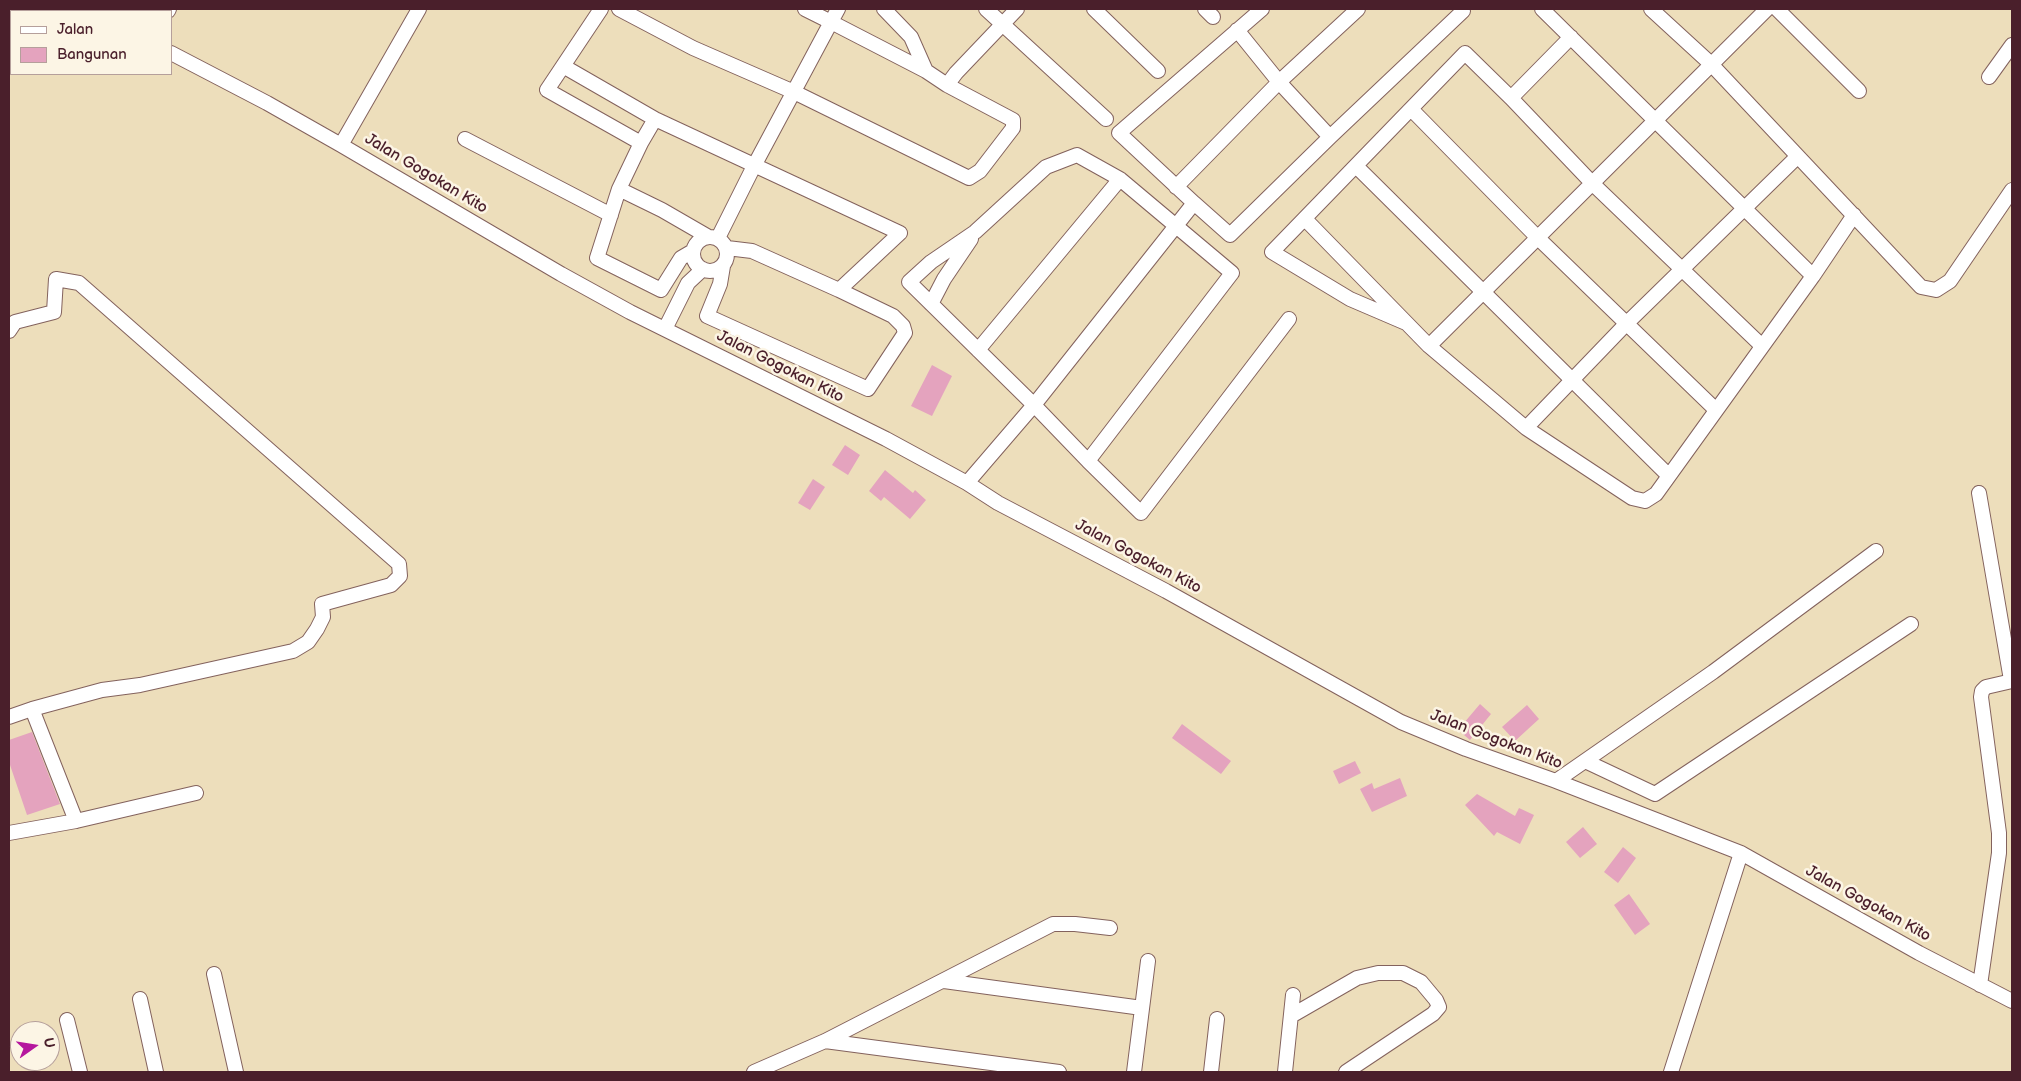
<!DOCTYPE html>
<html>
<head>
<meta charset="utf-8">
<style>
	body { margin:0 }
	#map { position:relative; width:2021px; height:1081px; overflow:hidden; background:#eddebb; font-family:"Balsamiq Sans",sans-serif }
	canvas { display:block }
	.frame { position:absolute; inset:0; border:10px solid #4a1f2b; pointer-events:none }
	.legend { position:absolute; left:10px; top:10px; width:162px; height:65px; box-sizing:border-box; background:#fcf5e5; border:1px solid #b59f9b; margin:0; padding:6px 9px; list-style:none; font-size:15px; color:#4a1f2b }
	.legend li { display:flex; align-items:center; gap:10px; height:25px }
	.legend b { width:25px; border:1px solid #b59f9b }
	.north { position:absolute; left:10px; top:1021px; width:50px; height:50px; box-sizing:border-box; background:#fcf5e5; border:1px solid #b59f9b; border-radius:50%; rotate:77deg; font-size:14px; font-weight:700; line-height:20px; text-align:center; color:#4a1f2b }
	.north::after { content:''; display:block; margin:auto; width:18px; height:22px; background:#b5179e; clip-path:polygon(50% 0,100% 100%,50% 72%,0 100%) }
</style>
</head>
<body>
<div id="map">
<canvas width="2021" height="1081"></canvas>
<div class="frame"></div>
<ul class="legend">
<li><b style="height:6px;background:#fff"></b>Jalan</li>
<li><b style="height:14px;background:#e4a3be"></b>Bangunan</li>
</ul>
<div class="north">U</div>
</div>
<script>
const c = document.querySelector('canvas').getContext('2d');
c.lineJoin = 'round';
function fillPath(path, color) { c.fillStyle = color; c.fill(path, 'evenodd'); }
const shape = rows => new Path2D(rows.map(r => 'M' + r).join(''));
function stroke(path, color, width, dash) { c.strokeStyle = color; c.lineWidth = width; c.lineCap = dash ? 'butt' : 'round'; c.setLineDash(dash || []); c.stroke(path); }
function write(font, color, halo, rows, align = 'center') {
  c.font = font + ' "Balsamiq Sans",sans-serif'; c.lineWidth = 5; c.setLineDash([]); c.textBaseline = 'middle'; c.strokeStyle = halo; c.fillStyle = color; for (const [text, x, y, turn = 0] of rows) {
    c.save(); c.translate(x, y); c.rotate((+turn || 0) * Math.PI / 180); c.textAlign = isNaN(turn) ? turn : align; if (halo) c.strokeText(text, 0, 0); c.fillText(text, 0, 0); c.restore();
  }
}
const building = shape([
	[932,365,952,376,932,416,911,406],
	[845,445,860,455,848,475,832,465],
	[885,470,913,493,915,490,926,500,910,519,884,497,881,501,869,491],
	[813,479,825,487,810,510,798,503],
	[1480,704,1491,714,1470,740,1458,730],
	[1527,705,1539,719,1515,741,1502,727],
	[1182,724,1231,761,1221,774,1172,738],
	[32,732,60,804,27,815,9,762,9,740],
	[1355,761,1361,773,1339,784,1333,771],
	[1400,778,1407,796,1372,812,1360,789,1372,783,1374,789],
	[1477,794,1515,816,1519,808,1534,815,1520,844,1497,832,1494,836,1465,805],
	[1583,827,1597,844,1580,858,1566,842],
	[1623,847,1636,858,1618,883,1604,872],
	[1629,894,1650,924,1635,935,1614,905]
]);
const minor = shape([
	[96,9,99,11],
	[601,9,547,90,641,143],
	[619,9,693,48,794,92,969,178,980,171,1013,128,1013,120,947,85],
	[805,9,831,22,838,9],
	[884,9,911,37,926,71],
	[986,9,1106,119],
	[1094,9,1158,71],
	[1205,9,1213,17],
	[1542,9,1813,276],
	[1651,9,1711,64,1921,287,1936,290,1950,281,2012,190],
	[1777,9,1859,91],
	[168,11,169,9],
	[1237,30,1279,82,1330,137],
	[171,53,267,103,341,145,561,274,630,312,886,439,967,483,998,503,1166,591,1401,722,1466,749,1556,781,1741,853,1919,953,2012,1001],
	[563,66,655,119],
	[1989,77,2012,45],
	[1511,98,1571,37],
	[1411,109,1538,238,1716,410],
	[465,139,611,215],
	[341,145,419,9],
	[1356,166,1668,475],
	[1176,187,1279,82,1358,9],
	[619,189,662,210,707,236],
	[1194,203,1119,133,1262,9],
	[1305,219,1429,346,1526,428,1632,498,1645,501,1656,494,1813,276,1854,215],
	'693 254a17 17 0 1 1 34 0a17 17 0 1 1-34 0Z',
	[718,238,754,166,831,22,926,71,947,85,956,73,1017,9],
	[693,251,681,258,661,290,597,258,619,189,641,143,655,119,900,233,839,290],
	[723,266,720,284,707,316,868,389,905,333,903,326,893,316,839,290,752,251,727,248],
	[931,304,944,279,971,239],
	[1406,323,1350,299,1272,252,1465,53,1511,98,1593,184,1762,346],
	[665,329,688,283,703,269],
	[9,331,15,322,54,312,56,279,79,283,399,564,400,576,391,585,322,604,323,617,317,629,308,642,293,651,140,685,102,690,32,709],
	[1429,346,1767,9],
	[978,350,1120,179],
	[1526,428,1626,324,1797,157],
	[1088,461,1034,405,909,282,931,262,975,232,1046,167,1077,155,1120,179,1232,273,1088,461,1141,513,1289,319],
	[967,483,1034,405,1194,203,1230,235,1330,137,1463,11],
	[1979,493,2011,680],
	[9,717,32,709,76,821],
	[1585,761,1655,794,1911,624],
	[1556,781,1713,672,1876,551],
	[9,833,76,821,196,793],
	[214,974,236,1072],
	[944,981,1142,1008],
	[1980,985,1999,853,1999,833,1981,697,1982,691,1986,687,2012,681],
	[140,999,156,1072],
	[1291,1016,1357,978,1378,973,1403,973,1421,982,1436,1000,1439,1007,1433,1014,1346,1072],
	[67,1020,80,1072],
	[825,1041,1059,1072],
	[754,1072,825,1041,1053,924,1075,924,1110,928],
	[1134,1072,1148,961],
	[1211,1072,1217,1019],
	[1285,1072,1293,995],
	[1671,1072,1741,853]
]);
const streetNames = [
	["Jalan Gogokan Kito",426,174,31],
	["Jalan Gogokan Kito",780,367,27],
	["Jalan Gogokan Kito",1138,557,28],
	["Jalan Gogokan Kito",1496,740,21],
	["Jalan Gogokan Kito",1868,904,29]
];
fillPath(building, '#e4a3be');
stroke(minor, '#83625d', 16);
stroke(minor, '#fff', 14);
write('16px', '#4a1f2b', '#fcf5e5', streetNames);
</script>
</body>
</html>
